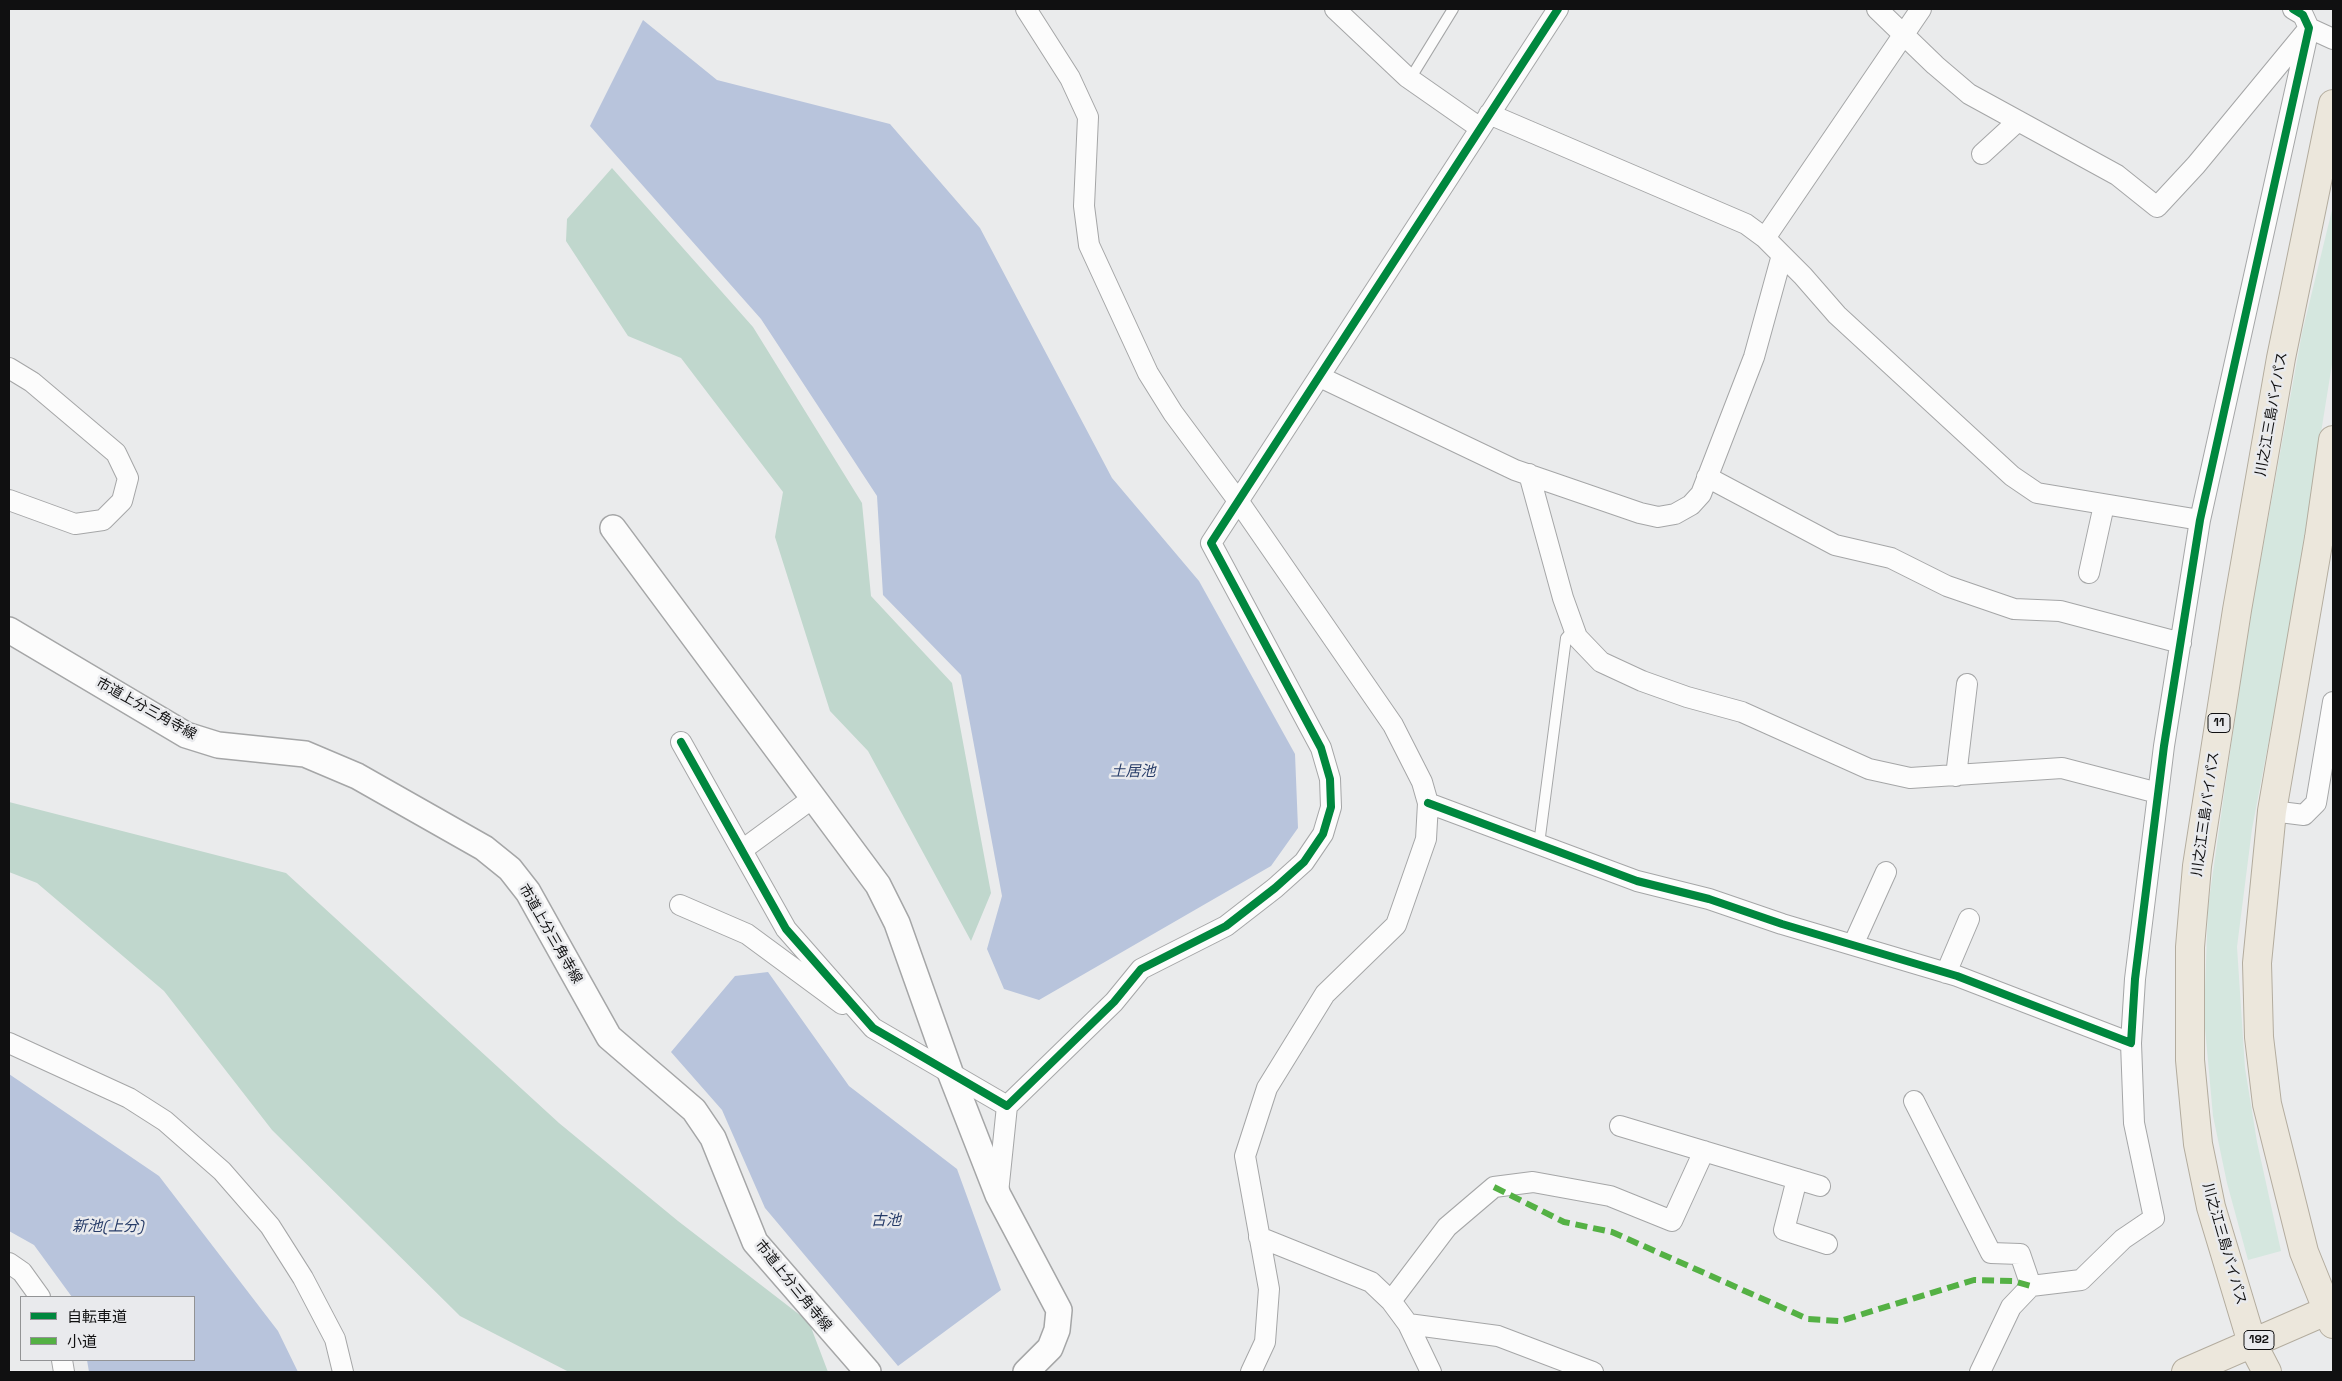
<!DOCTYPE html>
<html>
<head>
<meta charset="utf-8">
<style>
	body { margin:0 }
	#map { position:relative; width:2342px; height:1381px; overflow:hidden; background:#eaebec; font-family:"Space Grotesk","Noto Sans JP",sans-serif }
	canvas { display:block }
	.frame { position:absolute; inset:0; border:10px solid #101011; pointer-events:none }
	.legend { position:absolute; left:20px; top:1296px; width:175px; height:65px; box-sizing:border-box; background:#e9eaed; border:1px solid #929395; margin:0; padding:6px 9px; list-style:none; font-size:15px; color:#101011 }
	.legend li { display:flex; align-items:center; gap:10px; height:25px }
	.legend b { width:25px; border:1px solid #929395 }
</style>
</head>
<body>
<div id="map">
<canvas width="2342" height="1381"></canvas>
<div class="frame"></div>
<ul class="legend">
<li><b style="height:6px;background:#00873e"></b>自転車道</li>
<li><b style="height:6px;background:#54b144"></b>小道</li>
</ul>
</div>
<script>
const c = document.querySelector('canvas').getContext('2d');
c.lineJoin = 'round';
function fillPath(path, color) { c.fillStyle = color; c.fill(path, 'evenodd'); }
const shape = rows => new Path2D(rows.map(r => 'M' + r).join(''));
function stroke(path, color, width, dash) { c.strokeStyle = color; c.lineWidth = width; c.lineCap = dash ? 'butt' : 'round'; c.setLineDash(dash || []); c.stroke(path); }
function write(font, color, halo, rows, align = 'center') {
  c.font = font + ' "Space Grotesk","Noto Sans JP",sans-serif'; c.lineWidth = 5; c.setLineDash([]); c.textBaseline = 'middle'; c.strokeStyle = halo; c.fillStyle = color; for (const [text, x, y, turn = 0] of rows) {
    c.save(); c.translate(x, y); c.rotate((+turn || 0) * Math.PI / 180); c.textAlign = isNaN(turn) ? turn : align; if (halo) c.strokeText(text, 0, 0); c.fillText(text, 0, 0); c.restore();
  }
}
const green = shape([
	[2333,206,2333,358,2285,656,2252,829,2237,947,2245,1068,2257,1142,2281,1251,2248,1260,2227,1183,2213,1116,2204,1017,2208,907,2246,640,2302,333]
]);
const forest = shape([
	[612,168,753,327,862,503,871,596,952,683,991,893,971,941,868,751,830,711,775,537,783,492,681,358,628,336,566,241,567,219],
	[9,802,286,873,559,1123,678,1221,809,1322,828,1372,569,1372,460,1316,272,1130,164,991,37,883,9,872]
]);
const water = shape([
	[643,20,717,80,890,124,980,228,1112,478,1199,581,1295,754,1298,828,1271,866,1039,1000,1004,989,987,949,1002,896,961,675,883,595,877,496,761,319,590,126],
	[768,972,849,1086,957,1169,1001,1290,898,1366,765,1208,722,1110,671,1052,735,976],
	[9,1074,159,1176,278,1331,298,1372,89,1372,87,1360,194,1360,194,1297,72,1297,34,1245,9,1231]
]);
const service = shape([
	[1410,79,1453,9],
	[1539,844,1566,638,1574,629]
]);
const minor = shape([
	[1026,9,1070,78,1088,117,1084,206,1089,245,1148,373,1173,413,1239,502,1393,725,1422,782,1428,803,1426,839,1396,925,1325,994,1267,1088,1245,1156,1269,1289,1265,1342,1251,1372],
	[1335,9,1407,77,1480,128],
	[1877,9,1935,65,1969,94,2117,175,2157,207,2196,165,2309,28,2333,39],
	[1489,114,1746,224,1765,238,1803,276,1837,315,2012,476,2037,493,2200,520],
	[1982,154,2018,121],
	[1765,238,1921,9],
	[9,368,32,382,116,453,128,478,122,501,103,520,75,524,9,500],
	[1320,377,1515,470,1640,513,1658,517,1675,514,1691,505,1701,494,1754,357,1782,255],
	[1529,474,1563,598,1577,637,1601,662,1642,681,1687,697,1742,712,1869,769,1910,778,2062,768,2158,793],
	[1707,477,1835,545,1891,558,1947,586,2014,609,2060,611,2181,643],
	[2089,573,2104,505],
	[681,742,786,929,873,1028,1007,1106,1114,1002,1141,969,1226,926,1275,888,1304,862,1323,834,1331,807,1330,779,1321,748,1211,543,1558,9],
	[1956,776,1967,684],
	[1428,803,1637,881,1709,899,1782,924,1957,976,2131,1043,2135,979,2164,746,2200,520,2309,28,2303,15,2293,9],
	[2272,811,2304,815,2316,803,2333,702],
	[742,850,813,798],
	[680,905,747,934,842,1004],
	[1853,945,1886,872],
	[1946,973,1969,919],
	[9,1043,129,1098,165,1121,222,1171,270,1226,303,1278,335,1339,343,1372],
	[1914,1101,1991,1253,2020,1254,2031,1286],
	[1620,1126,1820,1186],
	[1797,1179,1784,1230,1827,1244],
	[998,1193,1007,1106],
	[1259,1237,1371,1282,1391,1301,1408,1324,1431,1372],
	[9,1263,22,1272,40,1297],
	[1391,1301,1447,1227,1494,1187,1533,1182,1610,1196,1672,1221,1704,1151],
	[1408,1324,1498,1336,1593,1372],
	[62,1360,64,1372],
	[1980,1372,2011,1307,2031,1286,2081,1280,2123,1239,2154,1218,2134,1123,2131,1043]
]);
const tertiary = shape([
	[613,528,878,885,897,923,950,1072,998,1195,1059,1310,1057,1330,1050,1348,1026,1372],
	[9,630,186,735,218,745,305,754,357,776,484,848,510,869,528,892,609,1037,694,1110,713,1138,755,1242,868,1372]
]);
const trunk = shape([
	[2333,440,2319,538,2272,811,2257,963,2259,1037,2267,1104,2304,1252,2333,1324],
	[2186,1372,2333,1308],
	[2267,1372,2252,1343,2211,1207,2198,1144,2190,1060,2190,947,2197,866,2237,610,2281,358,2333,104]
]);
const quiet = shape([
	[1494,1187,1564,1222,1612,1232,1808,1319,1840,1321,1974,1280,2013,1281,2031,1286]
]);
const cycleway = shape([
	[681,742,786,929,873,1028,1007,1106,1114,1002,1141,969,1226,926,1275,888,1304,862,1323,834,1331,807,1330,779,1321,748,1211,543,1558,9],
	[1428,803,1637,881,1709,899,1782,924,1957,976,2131,1043,2135,979,2164,746,2200,520,2309,28,2303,15,2293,9]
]);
const shields = [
	[2219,723,22],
	[2259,1340,30]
];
const shieldNames = [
	["11",2219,723],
	["192",2259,1340]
];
const streetNames = [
	["川之江三島バイパス",2272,414,-80],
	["市道上分三角寺線",146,709,29],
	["川之江三島バイパス",2206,814,-82],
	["市道上分三角寺線",550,934,60],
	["川之江三島バイパス",2224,1244,74],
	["市道上分三角寺線",793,1286,51]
];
const waterNames = [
	["土居池",1133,772],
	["古池",886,1221],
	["新池(上分)",108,1227]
];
fillPath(green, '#d5e7df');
fillPath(forest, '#c0d7cd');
fillPath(water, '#b8c4dc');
stroke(service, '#a5a6a7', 12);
stroke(minor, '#a5a6a7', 22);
stroke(tertiary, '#a5a6a7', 28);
stroke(trunk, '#b3ac9e', 30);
stroke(service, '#fcfcfc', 10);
stroke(minor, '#fcfcfc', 20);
stroke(tertiary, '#fcfcfc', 25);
stroke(trunk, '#ece7dc', 28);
stroke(quiet, '#54b144', 6, [12, 6]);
stroke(cycleway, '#00873e', 8);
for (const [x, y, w] of shields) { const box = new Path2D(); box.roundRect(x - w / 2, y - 9.5, w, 19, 4); c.fillStyle = '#e9eaed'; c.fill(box); stroke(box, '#101011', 1); }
write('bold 12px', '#101011', null, shieldNames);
write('14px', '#101011', '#e9eaed', streetNames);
write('italic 15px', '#273c68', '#e9eaed', waterNames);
</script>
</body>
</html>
